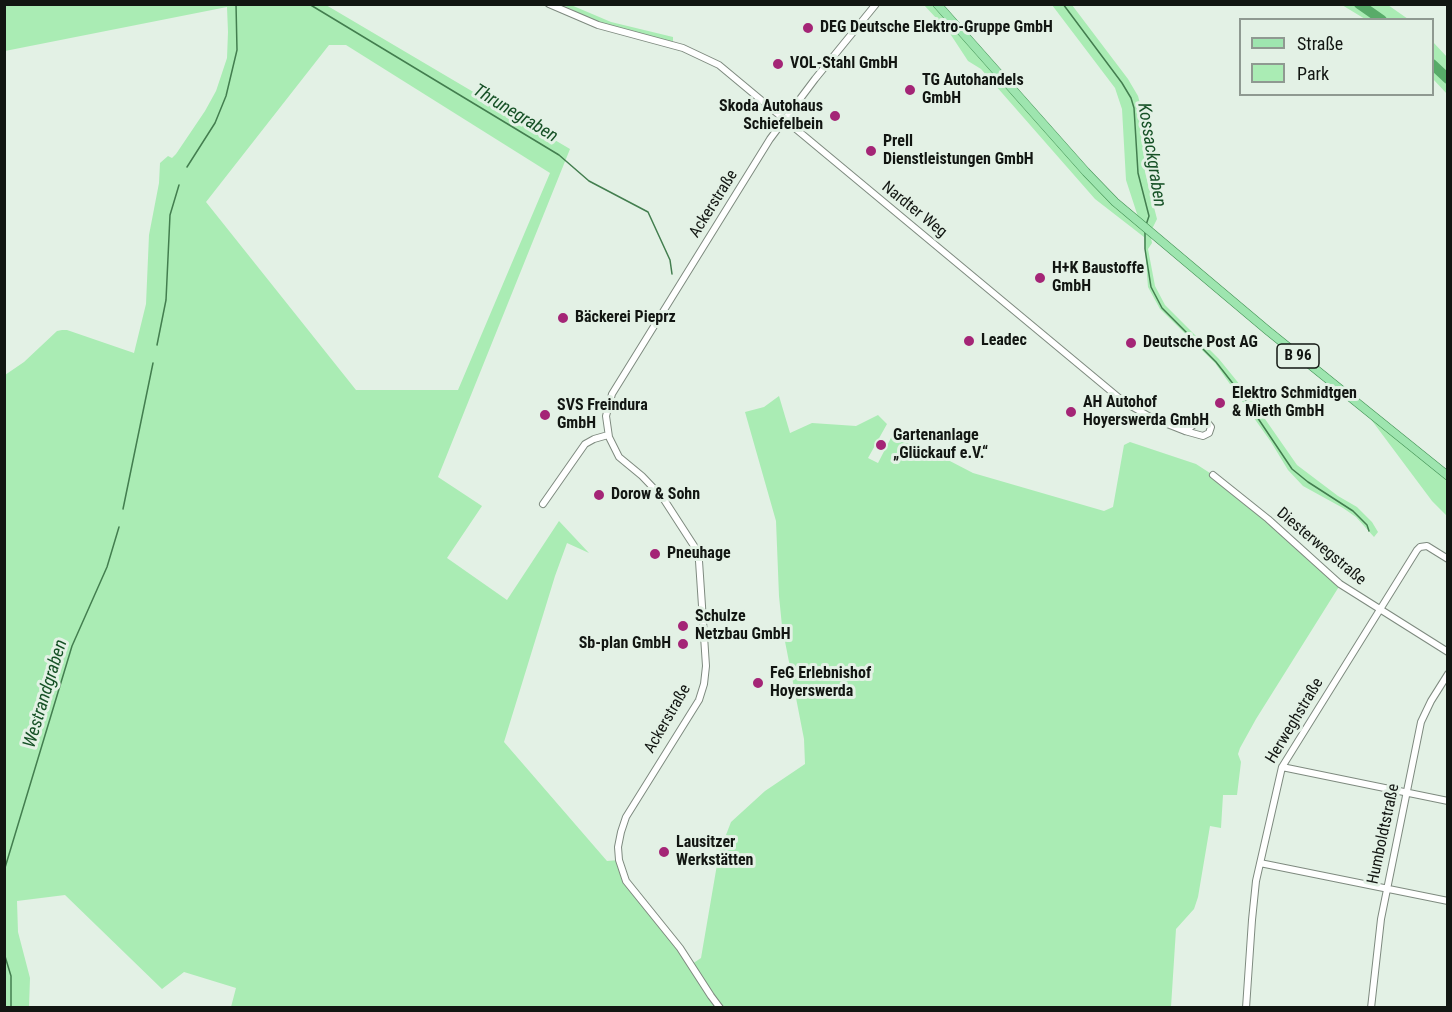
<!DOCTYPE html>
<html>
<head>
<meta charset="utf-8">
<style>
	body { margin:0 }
	#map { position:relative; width:1452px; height:1012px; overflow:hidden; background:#e3f1e5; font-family:"Roboto Condensed",sans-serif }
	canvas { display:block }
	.frame { position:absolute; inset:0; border:6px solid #121612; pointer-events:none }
	.legend { position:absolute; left:1239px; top:18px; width:195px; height:78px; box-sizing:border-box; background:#e3f1e5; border:2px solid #8f9991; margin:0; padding:8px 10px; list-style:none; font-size:18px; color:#121612 }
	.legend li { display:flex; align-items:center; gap:12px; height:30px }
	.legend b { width:30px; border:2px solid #8f9991 }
</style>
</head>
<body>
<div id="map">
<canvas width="1452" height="1012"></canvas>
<div class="frame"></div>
<ul class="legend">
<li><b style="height:8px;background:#9ee5af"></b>Straße</li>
<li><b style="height:16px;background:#aaecb4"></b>Park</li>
</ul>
</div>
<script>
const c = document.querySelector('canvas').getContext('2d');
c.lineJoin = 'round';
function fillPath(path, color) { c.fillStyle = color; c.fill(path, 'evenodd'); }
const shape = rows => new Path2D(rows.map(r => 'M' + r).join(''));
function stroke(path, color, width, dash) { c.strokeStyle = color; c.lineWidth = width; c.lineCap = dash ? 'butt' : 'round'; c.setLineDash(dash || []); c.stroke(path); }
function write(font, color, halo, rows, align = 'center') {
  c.font = font + ' "Roboto Condensed",sans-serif'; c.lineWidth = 6; c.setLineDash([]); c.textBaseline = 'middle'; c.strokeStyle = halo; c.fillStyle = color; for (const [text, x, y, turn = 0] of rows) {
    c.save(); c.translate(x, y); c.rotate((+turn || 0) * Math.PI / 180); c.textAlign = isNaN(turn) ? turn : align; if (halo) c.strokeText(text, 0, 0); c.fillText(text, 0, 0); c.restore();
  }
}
const green = shape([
	[5,5,326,5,570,149,438,477,482,506,447,558,507,600,559,521,589,553,567,543,555,576,504,742,607,861,619,860,622,871,692,964,701,958,719,853,731,822,765,791,805,764,804,739,782,626,779,596,776,521,745,412,764,407,779,396,790,433,812,423,856,426,878,415,887,424,868,458,878,463,894,432,973,473,1104,511,1113,507,1124,445,1130,442,1196,464,1213,475,1340,585,1256,719,1240,748,1238,754,1241,762,1237,795,1223,795,1221,828,1210,826,1198,897,1194,909,1176,929,1171,1007,231,1007,236,988,184,972,162,989,65,895,17,901,18,932,30,978,29,1007,5,1007,5,375,24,362,57,331,62,330,67,330,134,353,146,304,149,235,159,183,160,163,168,156,172,158,176,154,205,111,216,91,227,58,228,32,227,7,5,51],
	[329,45,346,45,550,173,458,390,356,390,206,202],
	[563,5,571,5,611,22,673,37,673,42,613,27,582,15],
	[924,5,937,5,1085,172,1140,223,1126,180,1122,109,1115,88,1052,5,1072,5,1128,79,1138,96,1141,107,1145,172,1157,219,1150,233,1152,243,1148,249,1155,286,1165,305,1219,359,1249,396,1297,465,1338,496,1357,507,1372,522,1378,532,1374,537,1356,517,1343,508,1303,486,1288,470,1271,442,1215,363,1160,309,1148,287,1144,237,1095,199,981,69,968,61,949,32],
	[1342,5,1388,5,1408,19,1365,19],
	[1433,42,1447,57,1447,94,1433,79],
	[1364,410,1447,477,1447,516,1432,501]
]);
const stream = shape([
	[309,4,559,155,589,181,648,212,670,260,672,274],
	[1063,4,1122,83,1131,98,1134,108,1138,173,1149,216,1146,225],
	[187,167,215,123,226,96,237,50,236,4],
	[1145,229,1145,249,1151,287,1162,308,1216,362,1245,399,1292,469,1308,482,1353,511,1367,525,1369,531],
	[157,345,166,300,170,215,179,185],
	[123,509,153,363],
	[4,871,72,646,107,567,119,527],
	[4,953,11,976,11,1008]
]);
const river = shape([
	[1359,4,1382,20],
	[1432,64,1448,79]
]);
const minor = shape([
	[549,4,598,25,683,48,719,65,1124,402,1152,418,1185,431,1203,436,1209,433,1211,427,1207,422,1200,420,1185,431],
	[1213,475,1268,519,1340,584,1448,652],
	[543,504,585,444,594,439,608,435],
	[1282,767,1448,801],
	[1260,863,1448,901],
	[720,1008,711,996,680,948,626,881,619,860,618,847,621,832,626,817,699,700,704,684,706,666,699,561,696,549,663,498,642,476,619,457,609,437,606,416,612,394,770,139,815,79,876,4],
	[1246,1008,1252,920,1256,881,1282,767,1417,550,1420,547,1427,546,1448,559],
	[1371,1008,1381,919,1421,722,1431,701,1448,674]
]);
const major = shape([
	[937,4,1086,172,1115,202,1267,330,1448,476]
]);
const markers = [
	[808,28,6,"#a42576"],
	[778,64,6,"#a42576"],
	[910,90,6,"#a42576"],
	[835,116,6,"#a42576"],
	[871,151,6,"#a42576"],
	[1040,278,6,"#a42576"],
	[563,318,6,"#a42576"],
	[969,341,6,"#a42576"],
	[1131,343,6,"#a42576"],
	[1220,403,6,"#a42576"],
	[1071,412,6,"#a42576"],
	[545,415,6,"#a42576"],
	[881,445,6,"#a42576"],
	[599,495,6,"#a42576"],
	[655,554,6,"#a42576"],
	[683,626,6,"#a42576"],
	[683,644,6,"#a42576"],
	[758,683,6,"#a42576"],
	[664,852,6,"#a42576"]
];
const shields = [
	[1298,356,42]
];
const shieldNames = [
	["B 96",1298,356]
];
const poiNames = [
	["DEG Deutsche Elektro-Gruppe GmbH",820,28],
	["VOL-Stahl GmbH",790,64],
	["TG Autohandels",922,81],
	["GmbH",922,99],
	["Skoda Autohaus",823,107,"right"],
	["Schiefelbein",823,125,"right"],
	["Prell",883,142],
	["Dienstleistungen GmbH",883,160],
	["H+K Baustoffe",1052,269],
	["GmbH",1052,287],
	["Bäckerei Pieprz",575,318],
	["Leadec",981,341],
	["Deutsche Post AG",1143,343],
	["Elektro Schmidtgen",1232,394],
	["& Mieth GmbH",1232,412],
	["AH Autohof",1083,403],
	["Hoyerswerda GmbH",1083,421],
	["SVS Freindura",557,406],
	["GmbH",557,424],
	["Gartenanlage",893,436],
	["„Glückauf e.V.“",893,454],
	["Dorow & Sohn",611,495],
	["Pneuhage",667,554],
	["Schulze",695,617],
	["Netzbau GmbH",695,635],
	["Sb-plan GmbH",671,644,"right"],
	["FeG Erlebnishof",770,674],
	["Hoyerswerda",770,692],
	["Lausitzer",676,843],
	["Werkstätten",676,861]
];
const streetNames = [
	["Ackerstraße",714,204,-58],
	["Nardter Weg",914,210,39],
	["Diesterwegstraße",1321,547,40],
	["Ackerstraße",668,719,-60],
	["Herweghstraße",1295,721,-59],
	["Humboldtstraße",1384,834,-78]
];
const waterNames = [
	["Thrunegraben",515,114,31],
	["Kossackgraben",1151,155,81],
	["Westrandgraben",46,694,-73]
];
fillPath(green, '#aaecb4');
stroke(stream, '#437e4f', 1.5);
stroke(river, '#58ab69', 10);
stroke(minor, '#7e8a7f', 8);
stroke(major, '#439255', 9);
stroke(minor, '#fff', 6);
stroke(major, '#9ee5af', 8);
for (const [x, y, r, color] of markers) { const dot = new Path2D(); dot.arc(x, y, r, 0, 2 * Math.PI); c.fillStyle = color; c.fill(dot); stroke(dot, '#e3f1e5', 2); }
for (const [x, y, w] of shields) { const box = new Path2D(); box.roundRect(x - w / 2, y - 12, w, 24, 4.5); c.fillStyle = '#e3f1e5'; c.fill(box); stroke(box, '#121612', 1.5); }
write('bold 15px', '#121612', null, shieldNames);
write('bold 16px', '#121612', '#e3f1e5', poiNames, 'left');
write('16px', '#121612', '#e3f1e5', streetNames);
write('italic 18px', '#165126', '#e3f1e5', waterNames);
</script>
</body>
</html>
